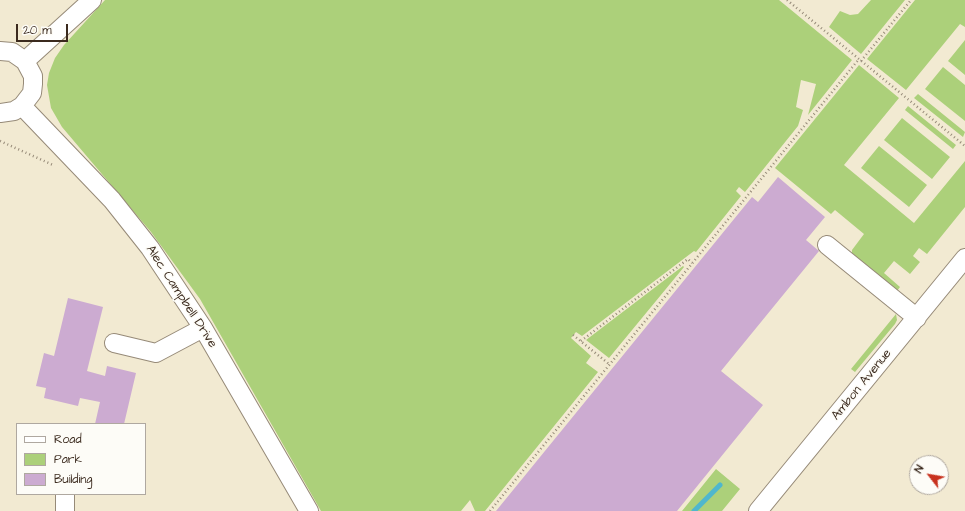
<!DOCTYPE html>
<html>
<head>
<meta charset="utf-8">
<style>
	body { margin:0 }
	#map { position:relative; width:965px; height:511px; overflow:hidden; background:#f2ead2; font-family:"Architects Daughter",sans-serif }
	canvas { display:block }
	.legend { position:absolute; left:16px; top:423px; width:130px; height:72px; box-sizing:border-box; background:#fdfcf7; border:1px solid #afa8a0; margin:0; padding:5px 7px; list-style:none; font-size:12px; color:#3b2a1e }
	.legend li { display:flex; align-items:center; gap:8px; height:20px }
	.legend b { width:20px; border:1px solid #afa8a0 }
	.north { position:absolute; left:909px; top:455px; width:40px; height:40px; box-sizing:border-box; background:#fdfcf7; border:1px solid #afa8a0; border-radius:50%; rotate:301deg; font-size:11px; font-weight:700; line-height:16px; text-align:center; color:#3b2a1e }
	.north::after { content:''; display:block; margin:auto; width:14px; height:18px; background:#c8321e; clip-path:polygon(50% 0,100% 100%,50% 72%,0 100%) }
	.scale { position:absolute; left:16px; top:24px; width:52px; height:18px; box-sizing:border-box; border:2px solid #3b2a1e; border-top:0; padding-left:5px; font-size:12px; line-height:14px; white-space:nowrap; color:#3b2a1e; -webkit-text-stroke:3px #fdfcf7; paint-order:stroke }
</style>
</head>
<body>
<div id="map">
<canvas width="965" height="511"></canvas>
<ul class="legend">
<li><b style="height:5px;background:#fff"></b>Road</li>
<li><b style="height:11px;background:#acd07a"></b>Park</li>
<li><b style="height:11px;background:#ccabd1"></b>Building</li>
</ul>
<div class="north">N</div>
<div class="scale">20 m</div>
</div>
<script>
const c = document.querySelector('canvas').getContext('2d');
c.lineJoin = 'round';
function fillPath(path, color) { c.fillStyle = color; c.fill(path, 'evenodd'); }
const shape = rows => new Path2D(rows.map(r => 'M' + r).join(''));
function stroke(path, color, width, dash) { c.strokeStyle = color; c.lineWidth = width; c.lineCap = dash ? 'butt' : 'round'; c.setLineDash(dash || []); c.stroke(path); }
function write(font, color, halo, rows, align = 'center') {
  c.font = font + ' "Architects Daughter",sans-serif'; c.lineWidth = 3; c.setLineDash([]); c.textBaseline = 'middle'; c.strokeStyle = halo; c.fillStyle = color; for (const [text, x, y, turn = 0] of rows) {
    c.save(); c.translate(x, y); c.rotate((+turn || 0) * Math.PI / 180); c.textAlign = isNaN(turn) ? turn : align; if (halo) c.strokeText(text, 0, 0); c.fillText(text, 0, 0); c.restore();
  }
}
const green = shape([
	[105,0,779,0,852,60,808,115,816,84,801,80,796,107,803,110,798,126,745,192,739,187,736,191,741,196,696,252,694,251,582,336,576,332,571,338,591,356,586,363,598,372,485,511,475,511,470,500,461,511,321,511,200,299,151,232,62,127,51,108,47,85,49,73,55,58,64,45],
	[871,0,905,0,861,54,829,27,840,11,850,15,858,14],
	[915,0,965,0,965,27,960,24,906,90,867,59],
	[965,40,965,75,948,61],
	[859,65,899,98,844,165,914,223,965,161,965,207,927,254,919,248,913,256,920,262,910,274,894,261,884,273,900,287,897,291,852,255,852,250,864,234,835,210,831,214,775,168],
	[943,67,965,85,965,121,925,89],
	[918,94,965,132,963,137,914,98],
	[908,106,956,145,953,149,905,110],
	[902,118,950,157,932,179,884,140],
	[879,146,927,185,909,207,861,168],
	[683,266,684,267,609,358,586,340],
	[896,314,897,320,895,324,855,372,851,369],
	[716,469,740,489,722,511,682,511]
]);
const stream = shape([
	[694,511,720,485]
]);
const building = shape([
	[778,177,825,217,806,240,819,251,721,371,763,405,677,511,496,511,752,197,758,202],
	[68,298,103,307,87,371,105,376,107,366,136,373,124,424,95,424,100,402,80,398,78,406,44,398,46,388,36,386,44,353,54,356]
]);
const path = shape([
	[787,0,965,146],
	[861,61,911,0],
	[0,141,53,165],
	[573,335,609,364],
	[581,341,688,259,692,263],
	[490,511,859,59]
]);
const minor = shape([
	[0,51,12,52,25,61,33,76,33,84,32,93,22,106,14,111,0,113],
	[25,61,92,0],
	[22,106,112,200,150,248,203,328,309,511],
	[827,245,917,318],
	[114,343,156,353,203,328],
	[65,494,65,511],
	[758,511,965,258]
]);
const streetNames = [
	["Alec Campbell Drive",181,297,57],
	["Ambon Avenue",862,385,-51]
];
fillPath(green, '#acd07a');
stroke(stream, '#4fb7cd', 5);
fillPath(building, '#ccabd1');
stroke(minor, '#968a78', 20);
stroke(path, '#968a78', 2.5, [1, 3]);
stroke(minor, '#fff', 18);
write('13px', '#3b2a1e', '#fdfcf7', streetNames);
</script>
</body>
</html>
